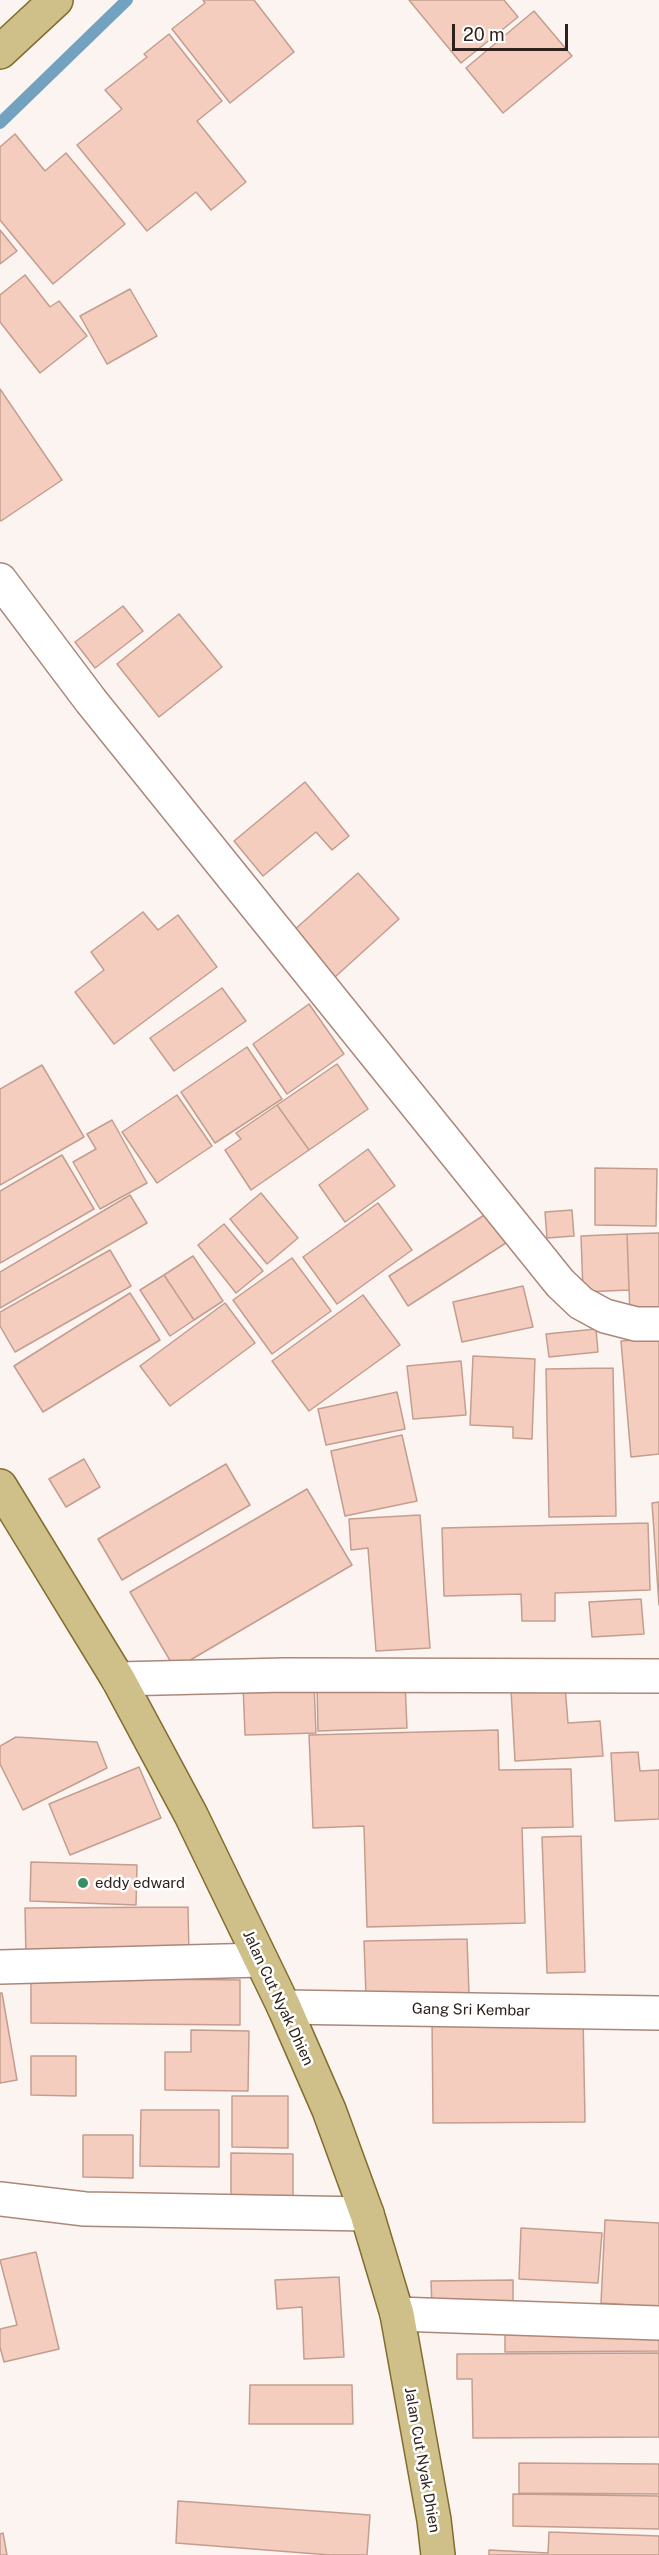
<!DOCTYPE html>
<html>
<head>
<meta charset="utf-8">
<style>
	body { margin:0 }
	#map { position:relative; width:659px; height:2555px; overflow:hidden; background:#fcf4f1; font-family:"Public Sans",sans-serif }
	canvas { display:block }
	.scale { position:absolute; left:452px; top:24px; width:116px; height:27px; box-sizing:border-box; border:3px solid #2f211b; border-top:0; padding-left:8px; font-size:18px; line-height:21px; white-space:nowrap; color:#2f211b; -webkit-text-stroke:4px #fff; paint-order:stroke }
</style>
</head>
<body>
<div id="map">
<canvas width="659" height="2555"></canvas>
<div class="scale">20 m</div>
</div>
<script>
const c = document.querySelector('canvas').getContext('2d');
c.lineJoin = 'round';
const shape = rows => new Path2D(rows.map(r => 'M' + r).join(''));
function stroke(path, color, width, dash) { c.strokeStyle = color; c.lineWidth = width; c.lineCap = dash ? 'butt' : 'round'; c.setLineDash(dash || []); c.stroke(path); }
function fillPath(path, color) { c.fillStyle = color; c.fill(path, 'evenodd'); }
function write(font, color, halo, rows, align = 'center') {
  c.font = font + ' "Public Sans",sans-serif'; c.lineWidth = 5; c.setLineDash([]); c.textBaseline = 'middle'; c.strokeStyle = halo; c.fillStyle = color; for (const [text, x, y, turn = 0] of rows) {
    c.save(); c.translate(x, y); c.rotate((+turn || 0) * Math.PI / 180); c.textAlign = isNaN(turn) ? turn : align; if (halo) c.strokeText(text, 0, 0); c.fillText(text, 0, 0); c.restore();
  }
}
const stream = shape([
	[0,123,127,0]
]);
const building = shape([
	[203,0,254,0,294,52,230,103,172,29,205,3,203,0],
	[409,0,504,0,518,17,461,63,409,0],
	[534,11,572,56,503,113,466,68,534,11],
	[169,34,222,101,197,121,246,182,211,210,196,192,147,231,77,145,122,109,105,90,147,57,144,54,169,34],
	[15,134,45,171,66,153,125,224,53,284,0,220,0,147,15,134],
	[0,230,17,251,0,264,0,230],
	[25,275,50,307,59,301,87,336,40,373,0,322,0,295,25,275],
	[130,289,157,336,107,364,80,316,130,289],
	[0,389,62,480,1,521,0,520,0,389],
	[123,606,143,631,95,668,75,642,123,606],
	[179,614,222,667,159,717,117,664,179,614],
	[305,782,349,836,332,850,316,832,263,876,234,841,305,782],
	[358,873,399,919,335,977,293,931,358,873],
	[143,912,158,930,178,915,217,967,114,1044,75,992,104,970,91,952,143,912],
	[222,988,246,1021,174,1071,150,1038,222,988],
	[309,1004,344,1054,287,1094,253,1044,309,1004],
	[247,1047,282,1099,215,1143,181,1092,247,1047],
	[337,1064,368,1109,309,1150,277,1105,337,1064],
	[42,1065,84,1137,0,1185,0,1089,42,1065],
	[177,1095,212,1146,157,1183,122,1132,177,1095],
	[277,1105,309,1150,251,1190,225,1150,241,1139,236,1133,277,1105],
	[112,1120,147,1183,100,1209,73,1162,96,1149,87,1134,112,1120],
	[368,1149,395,1186,345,1222,319,1185,368,1149],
	[62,1155,94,1209,0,1263,0,1191,62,1155],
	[595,1168,657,1169,656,1226,595,1225,595,1168],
	[261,1193,298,1238,267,1264,230,1219,261,1193],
	[130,1195,147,1223,0,1308,0,1272,130,1195],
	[378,1203,412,1250,337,1304,303,1257,378,1203],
	[572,1210,574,1236,547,1238,545,1212,572,1210],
	[489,1212,509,1241,408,1306,389,1276,489,1212],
	[224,1224,263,1271,236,1293,198,1245,224,1224],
	[659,1233,659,1313,630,1314,627,1234,659,1233],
	[627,1234,629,1290,583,1292,581,1236,627,1234],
	[110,1250,131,1286,15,1352,0,1326,0,1312,110,1250],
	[193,1256,223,1301,194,1320,164,1275,193,1256],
	[292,1258,331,1311,272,1354,233,1300,292,1258],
	[164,1275,194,1320,170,1336,140,1290,164,1275],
	[523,1286,533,1327,462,1342,453,1302,523,1286],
	[130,1293,160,1340,43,1412,14,1366,130,1293],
	[363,1295,400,1345,309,1411,272,1361,363,1295],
	[225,1303,255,1343,170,1406,140,1366,225,1303],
	[596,1329,598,1352,549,1357,546,1334,596,1329],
	[659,1338,659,1454,631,1457,621,1341,659,1338],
	[473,1356,535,1359,532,1439,513,1438,513,1427,470,1425,473,1356],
	[461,1361,466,1415,413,1419,407,1366,461,1361],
	[613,1368,616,1516,549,1517,546,1369,613,1368],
	[397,1392,405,1429,326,1445,318,1409,397,1392],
	[402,1435,417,1501,345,1516,331,1451,402,1435],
	[84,1459,100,1487,66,1507,49,1479,84,1459],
	[226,1464,250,1505,122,1580,98,1539,226,1464],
	[307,1489,352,1565,175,1669,130,1592,307,1489],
	[659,1502,659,1605,652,1503,659,1502],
	[420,1515,430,1648,376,1651,368,1548,351,1550,349,1519,420,1515],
	[648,1523,650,1590,555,1593,555,1621,522,1621,521,1594,444,1596,442,1528,648,1523],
	[641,1599,644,1634,592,1637,589,1602,641,1599],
	[405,1682,407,1728,318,1731,317,1684,405,1682],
	[314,1683,316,1733,245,1735,243,1685,314,1683],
	[565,1686,568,1723,600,1721,603,1756,515,1761,511,1690,565,1686],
	[498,1730,499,1770,571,1769,573,1827,522,1828,525,1923,367,1927,364,1826,313,1828,309,1735,498,1730],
	[16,1737,97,1742,107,1768,23,1810,0,1764,0,1746,16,1737],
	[638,1752,640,1771,659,1770,659,1819,615,1821,611,1753,638,1752],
	[139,1767,161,1818,70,1855,49,1804,139,1767],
	[581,1836,585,1972,547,1973,542,1837,581,1836],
	[31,1862,137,1865,136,1905,30,1901,31,1862],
	[188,1907,189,1958,26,1959,25,1908,188,1907],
	[467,1939,469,1993,366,1996,364,1941,467,1939],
	[31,1978,240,1980,240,2025,31,2023,31,1978],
	[0,1993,2,1993,17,2080,0,2083,0,1993],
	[583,2016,585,2122,433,2123,432,2017,583,2016],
	[191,2030,249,2031,248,2091,165,2090,165,2052,191,2052,191,2030],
	[31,2056,76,2056,76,2096,31,2095,31,2056],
	[232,2096,288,2096,288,2148,232,2147,232,2096],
	[141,2110,219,2110,219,2167,140,2166,141,2110],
	[83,2135,133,2135,133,2178,83,2177,83,2135],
	[231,2153,293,2154,293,2199,231,2198,231,2153],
	[605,2220,659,2223,659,2307,601,2303,605,2220],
	[521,2228,602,2233,598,2283,519,2279,521,2228],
	[36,2252,59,2349,4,2362,0,2347,0,2329,17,2325,0,2260,36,2252],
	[339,2277,344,2357,304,2359,302,2307,277,2309,275,2280,339,2277],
	[513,2280,513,2308,432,2308,431,2281,513,2280],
	[505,2326,659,2326,659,2351,505,2352,505,2326],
	[659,2353,659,2437,473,2438,472,2379,457,2379,457,2354,659,2353],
	[250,2385,352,2385,353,2424,249,2424,250,2385],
	[519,2463,659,2464,659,2494,519,2493,519,2463],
	[513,2494,659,2496,659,2529,513,2526,513,2494],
	[178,2501,370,2515,367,2555,330,2555,176,2543,178,2501],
	[549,2532,659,2536,659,2555,489,2555,489,2550,548,2553,549,2532],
	[3,2533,7,2555,0,2555,0,2534,3,2533]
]);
const minor = shape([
	[0,580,91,701,560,1283,581,1303,605,1316,636,1324,659,1324],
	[118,1679,284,1675,659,1676],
	[0,1967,261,1960],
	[284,2007,659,2013],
	[0,2199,85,2209,367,2214],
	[397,2314,659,2323]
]);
const primary = shape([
	[0,52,56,0],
	[0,1486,118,1679,191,1815,284,2007,329,2110,367,2214,397,2314,434,2520,438,2555]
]);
const markers = [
	[83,1883,6,"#379065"]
];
const poiNames = [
	["eddy edward",95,1883]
];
const streetNames = [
	["Jalan Cut Nyak Dhien",278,1998,65],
	["Gang Sri Kembar",471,2010,1],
	["Jalan Cut Nyak Dhien",422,2460,80]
];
stroke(stream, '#72a2bf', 12);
fillPath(building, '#f4cdbe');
stroke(building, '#c39e8f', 1.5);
stroke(minor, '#ab8779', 36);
stroke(primary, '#826d2e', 36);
stroke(minor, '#fff', 33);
stroke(primary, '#cec088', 33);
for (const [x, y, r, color] of markers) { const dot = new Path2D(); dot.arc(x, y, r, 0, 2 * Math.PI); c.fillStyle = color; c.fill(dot); stroke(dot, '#fff', 2); }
write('15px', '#2f211b', '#fff', poiNames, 'left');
write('15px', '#2f211b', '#fff', streetNames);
</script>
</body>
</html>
